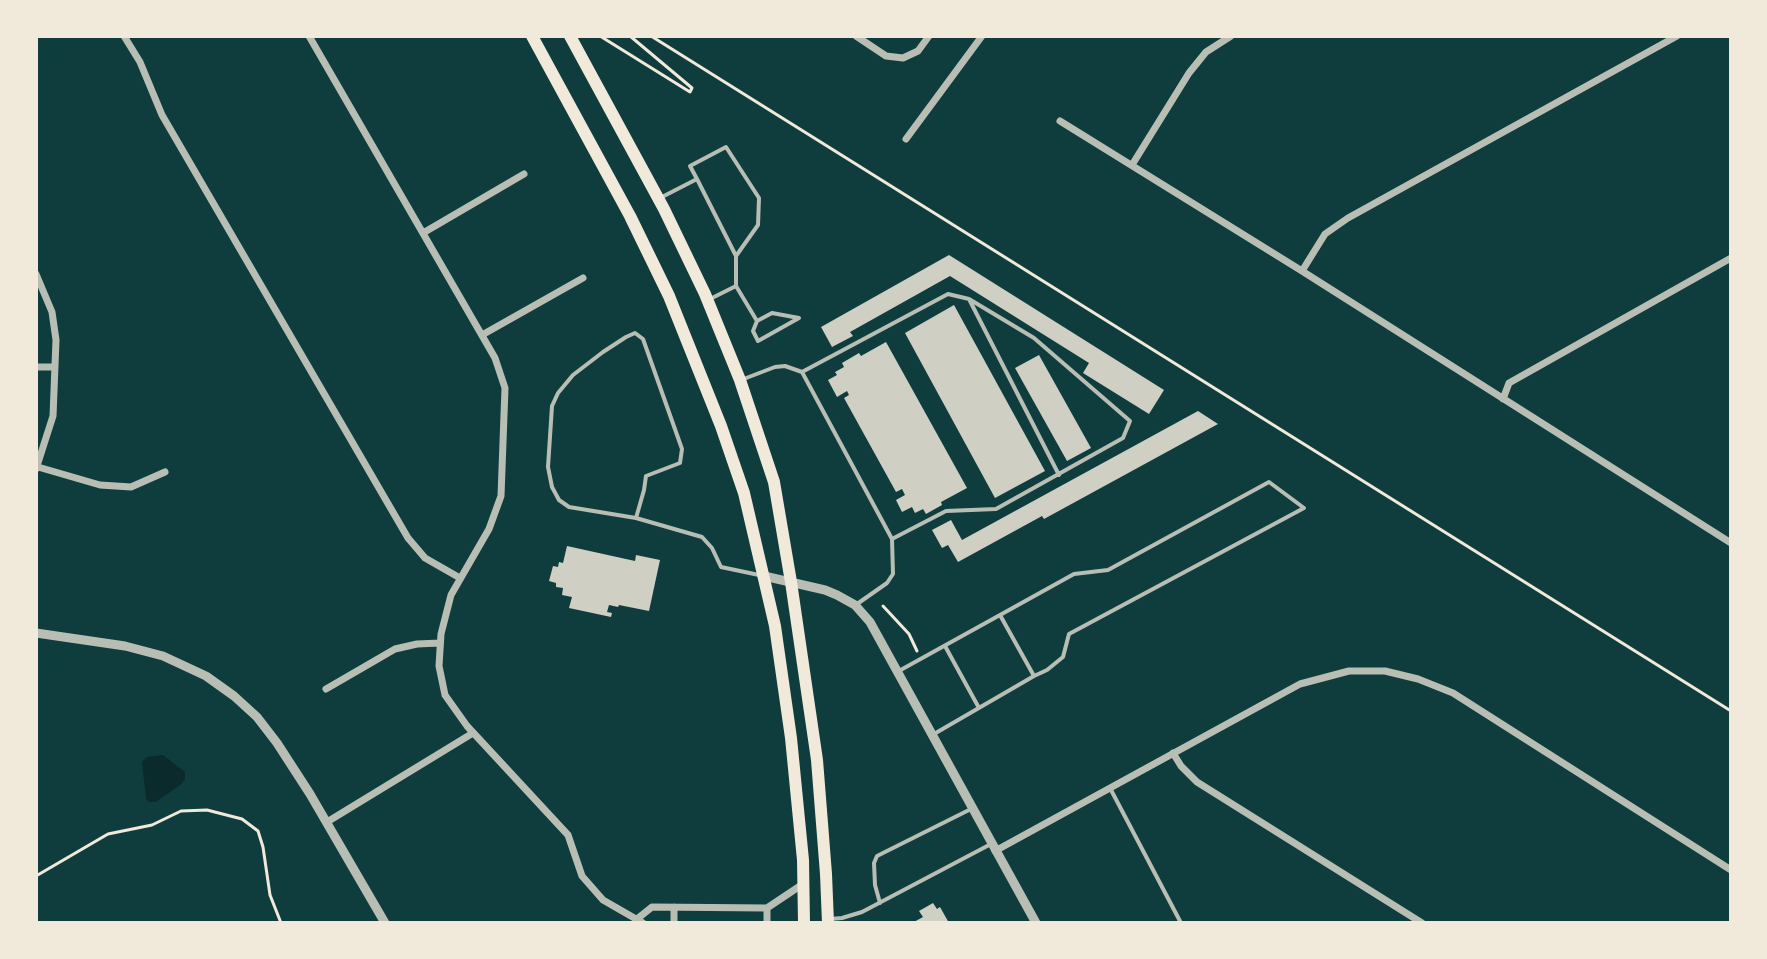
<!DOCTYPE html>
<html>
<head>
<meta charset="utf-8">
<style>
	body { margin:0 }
	#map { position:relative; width:1767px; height:959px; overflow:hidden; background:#0f3d3e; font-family:"DM Sans",sans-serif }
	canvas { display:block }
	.frame { position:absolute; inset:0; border:38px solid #f1e9da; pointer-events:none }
</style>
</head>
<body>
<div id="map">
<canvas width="1767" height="959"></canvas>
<div class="frame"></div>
</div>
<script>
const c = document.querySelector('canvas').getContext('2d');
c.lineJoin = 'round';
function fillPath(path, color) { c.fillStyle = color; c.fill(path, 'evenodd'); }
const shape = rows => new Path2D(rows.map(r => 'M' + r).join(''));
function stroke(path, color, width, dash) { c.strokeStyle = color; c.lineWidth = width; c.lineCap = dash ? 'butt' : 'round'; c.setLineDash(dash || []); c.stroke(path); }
const water = shape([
	[163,755,185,772,185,779,180,785,163,797,155,802,149,802,146,799,142,762,147,757]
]);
const building = shape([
	[949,255,1164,390,1149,414,1083,373,1089,363,950,276,850,332,853,336,832,347,821,327],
	[954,305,1045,471,995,498,905,333],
	[886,342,967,488,941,502,942,505,926,514,923,509,915,513,912,507,902,512,896,500,905,495,902,489,896,492,844,398,849,395,847,391,837,397,828,380,837,375,835,372,844,367,842,363,859,353,861,356],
	[1039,355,1091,448,1067,461,1015,368],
	[1198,411,1218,424,1044,519,1042,516,958,562,948,545,942,548,932,530,951,520,962,540],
	[567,546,635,561,636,555,660,560,649,611,619,605,618,607,609,605,607,612,612,613,611,617,569,608,572,597,562,595,563,588,556,587,556,583,549,581,553,566,558,567,559,562,563,563],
	[933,903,937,909,940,907,949,923,912,923,923,917,919,911]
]);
const path = shape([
	[600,36,690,92,692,88,630,36],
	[651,36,1731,711],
	[883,606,909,634,917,651],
	[36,876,108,834,152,825,181,811,207,810,242,819,258,831,263,847,270,895,281,923]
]);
const service = shape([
	[697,179,690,166,726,147,759,198,758,225,736,256],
	[660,198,697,179,736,256,736,286,710,299],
	[736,286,757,321,753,331,758,341,799,318,772,313,757,321],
	[969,299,1059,475],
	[802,372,892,539],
	[741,380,775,367,785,366,802,372,948,294,969,299,1034,338,1130,421,1123,438,996,509,946,511,892,539,893,574,887,583,857,604],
	[636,518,644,490,646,476,680,463,682,449,643,339,635,333,626,337,603,352,573,375,558,393,552,406,548,467,552,487,559,500,569,507,636,518,702,537,712,548,721,567,759,575],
	[1000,615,1074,574,1108,570,1269,482,1304,508,1069,634,1063,657,1047,670,1034,676],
	[945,646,979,708],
	[897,672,1000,615,1034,676,934,734],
	[1110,788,1181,923],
	[880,903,875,885,874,863,877,856,971,809],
	[830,919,842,918,862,912,991,844]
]);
const minor = shape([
	[124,36,140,62,162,115,408,538,425,558,460,578],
	[309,36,495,358,505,388,501,496,489,529,451,595,441,634,439,666,445,695,467,726,568,835,582,876,603,900,643,923],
	[856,36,886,56,903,58,918,51,929,36],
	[1060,121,1302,271,1731,543],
	[906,139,982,36],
	[1132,165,1189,73,1206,52,1231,36],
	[423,233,524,174],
	[1302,271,1325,234,1348,218,1677,36],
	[36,274,52,312,56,340,53,416,36,469],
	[482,335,583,278],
	[36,367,54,367],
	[1503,399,1509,383,1731,258],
	[38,467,100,485,131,487,165,472],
	[326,689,395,649,417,644,440,643],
	[1173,753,1181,766,1197,782,1422,923],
	[327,822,473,733],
	[995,851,1300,684,1349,671,1385,671,1418,679,1453,693,1731,870],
	[674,907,674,923],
	[637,919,652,907,767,908,803,884],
	[767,923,767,908]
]);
const tertiary = shape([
	[764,576,825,590,837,595,855,605,870,622,1036,923],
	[36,633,125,646,163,656,206,676,234,696,257,717,277,743,310,794,385,923]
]);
const primary = shape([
	[532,36,630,216,669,296,721,426,744,493,775,626,791,738,803,860,804,923],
	[570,36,664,209,705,294,740,380,774,482,791,582,817,760,826,874,828,923]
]);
fillPath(water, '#0a2a2b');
fillPath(building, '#cfcfc3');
stroke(path, '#f1e9da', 3);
stroke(service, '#b8beb3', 4);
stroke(minor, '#b8beb3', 7);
stroke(tertiary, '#b8beb3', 9);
stroke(primary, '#f1e9da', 12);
</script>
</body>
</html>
